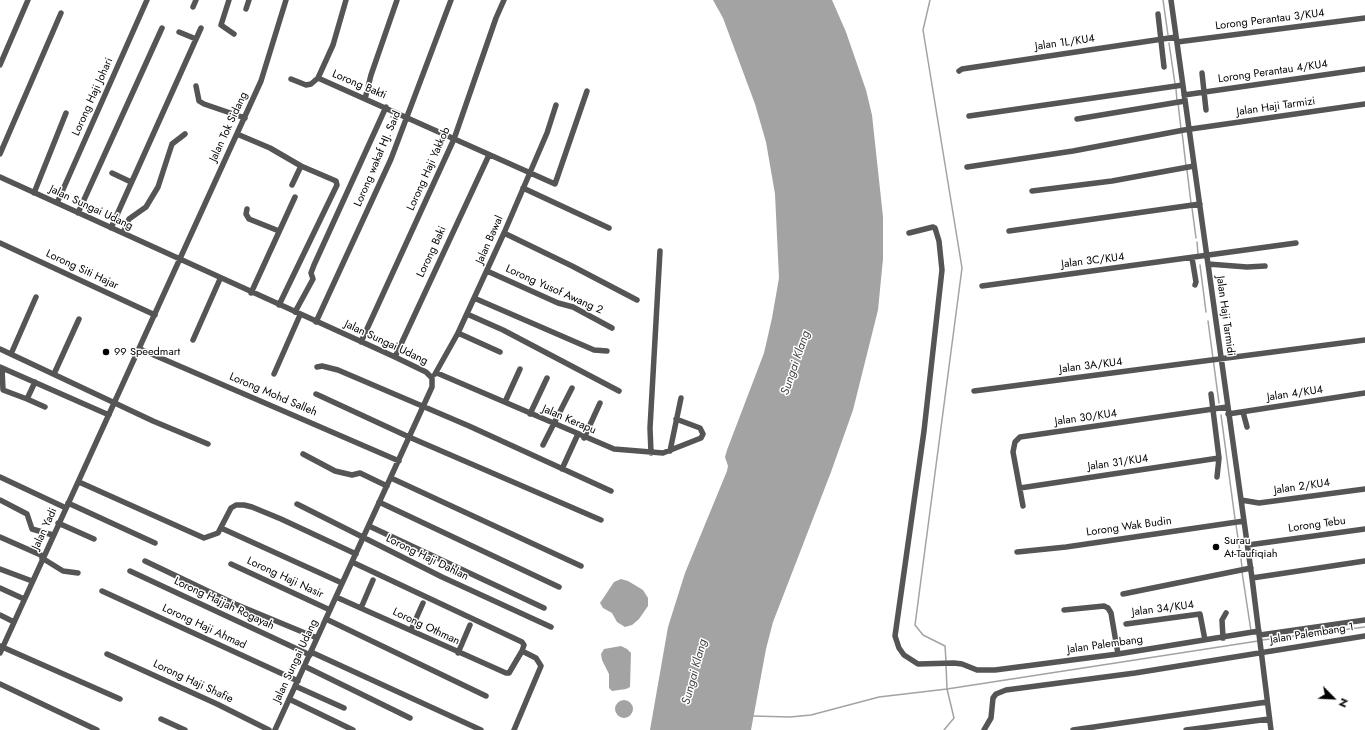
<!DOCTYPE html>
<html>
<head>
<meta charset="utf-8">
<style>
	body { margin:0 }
	#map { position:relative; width:1365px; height:730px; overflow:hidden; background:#fff; font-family:Jost,sans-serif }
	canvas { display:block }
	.north { position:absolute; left:1313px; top:678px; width:40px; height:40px; -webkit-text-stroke:3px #fff; paint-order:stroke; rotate:114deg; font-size:11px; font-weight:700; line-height:16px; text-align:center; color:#000 }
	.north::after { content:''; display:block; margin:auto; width:14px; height:18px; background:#000; clip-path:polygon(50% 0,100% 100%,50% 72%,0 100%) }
</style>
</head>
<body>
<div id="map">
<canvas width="1365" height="730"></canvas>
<div class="north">N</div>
</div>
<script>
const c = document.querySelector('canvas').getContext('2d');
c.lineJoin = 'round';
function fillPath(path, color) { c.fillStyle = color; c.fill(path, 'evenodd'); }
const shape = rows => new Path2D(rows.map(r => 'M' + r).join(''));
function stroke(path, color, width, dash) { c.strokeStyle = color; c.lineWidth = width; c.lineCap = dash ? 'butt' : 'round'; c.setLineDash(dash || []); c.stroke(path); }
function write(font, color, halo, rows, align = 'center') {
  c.font = font + ' Jost,sans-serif'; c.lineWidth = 3; c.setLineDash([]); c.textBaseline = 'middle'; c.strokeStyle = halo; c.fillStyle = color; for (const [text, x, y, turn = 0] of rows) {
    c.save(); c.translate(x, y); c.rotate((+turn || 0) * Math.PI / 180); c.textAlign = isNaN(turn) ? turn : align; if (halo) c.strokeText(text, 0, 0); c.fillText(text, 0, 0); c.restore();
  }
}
const water = shape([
	[713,0,832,0,846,32,866,90,872,115,883,217,883,259,878,310,853,410,831,472,773,622,766,649,751,730,650,730,668,627,685,573,727,471,728,466,725,457,727,450,764,353,772,318,779,278,775,194,766,142,755,104,723,18],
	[621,579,628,581,643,590,648,598,648,606,639,619,632,625,625,627,617,622,612,613,603,608,600,603,614,582],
	[621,646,627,649,631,653,630,687,626,689,612,691,609,688,609,674,602,660,601,654,604,649],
	'615 709a9 9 0 1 1 18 0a9 9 0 1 1-18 0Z'
]);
const stream = shape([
	[930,0,923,30,962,268,915,625,923,635,945,646,946,661],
	[1163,0,1168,35],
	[1169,43,1175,84],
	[1176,89,1177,101],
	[1178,103,1181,129],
	[1182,132,1186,166],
	[1187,170,1191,203],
	[1192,208,1196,238],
	[1197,242,1198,254],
	[1200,265,1206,312],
	[1208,321,1219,403],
	[1221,415,1235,519],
	[1236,525,1240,552],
	[1241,559,1242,567],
	[1242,572,1251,631],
	[1262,640,1365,627],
	[753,716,790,717,811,715,879,697,947,689,1258,641],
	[944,730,954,718,947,689,946,665]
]);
const minor = shape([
	[229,0,221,25,234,34],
	[1171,0,1252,578,1271,730],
	[193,7,196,0],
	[246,9,249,0],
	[1158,14,1164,67],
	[179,32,196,39],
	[1177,42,1365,18],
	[0,65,28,0],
	[959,71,962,69,1176,37],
	[1202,73,1206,110],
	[318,78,333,45,346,0],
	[291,79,306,85,311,84,318,78,555,184,587,91],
	[196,86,199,101,204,104,245,118],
	[1184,95,1365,69],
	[365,99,371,75,397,0],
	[969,116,1183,85],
	[1077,119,1185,101],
	[237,134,270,148,301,166,336,181,337,185,279,305],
	[0,154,61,13],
	[967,167,1073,151,1184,130,1365,104],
	[112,173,131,182],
	[0,177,395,357,426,372,432,378,432,387,275,730],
	[292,185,301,166],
	[523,188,609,228],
	[1032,191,1112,181,1194,166],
	[34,193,66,113],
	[57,203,147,0],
	[247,209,246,214,249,219,279,231],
	[78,213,162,28],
	[111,228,201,28],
	[1009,231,1200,204],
	[123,233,129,219,146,207,158,187,172,144,185,134],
	[504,233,572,266,637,300],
	[909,233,933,227,935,228,939,241,942,270,924,431,895,636,899,648,904,655,918,664,954,663,962,664,977,670,995,670,1118,654,1259,631],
	[0,243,155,315],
	[1192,258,1196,282,1195,285],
	[1208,264,1247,267,1265,266],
	[487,271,558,303,573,307,612,328],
	[982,286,1296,243],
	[251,293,295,197],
	[474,298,594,350,607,351],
	[295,312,313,279,311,273,314,265,386,107],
	[467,314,503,330,619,391],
	[316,322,391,159,451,0],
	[458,333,500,352],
	[193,340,220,279],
	[361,342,454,139,496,18,504,0],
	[0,349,153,421,208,444],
	[140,349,399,461],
	[11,354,36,297],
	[395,357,489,155],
	[0,367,109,415],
	[317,367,322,366,338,370,469,426,611,491],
	[2,368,3,390,27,399],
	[437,373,614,449,663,453,701,438,703,434,700,428,676,419],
	[54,374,79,319],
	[274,374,300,315],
	[435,374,458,333,504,233,547,133,556,105],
	[35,382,27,399,45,407],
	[974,391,1365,340],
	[316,394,409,437,601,520],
	[1211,394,1219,458,1217,477],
	[505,402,520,369],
	[1243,412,1247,427],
	[530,414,547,378],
	[1228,414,1365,393],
	[584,438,600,403],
	[543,445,572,388],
	[670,451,681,398],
	[651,453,650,428,660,251],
	[303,454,335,471,352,475,360,473,387,486],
	[562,469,578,434],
	[0,477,66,508],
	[391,478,581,566],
	[79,482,204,538,218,533,231,508,236,505,244,505,252,507,281,519,356,554],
	[1020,488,1219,458],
	[0,500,27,514,32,529,53,535],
	[1241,500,1259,503,1365,489],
	[379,502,559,587],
	[68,503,155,543],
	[297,504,442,577,551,627],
	[1023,506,1013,452,1015,442,1020,437,1227,407],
	[58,523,94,539],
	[369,526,544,608],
	[221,528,342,583],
	[0,537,43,556],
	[1248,545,1365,529],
	[1017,552,1066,547,1244,521],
	[42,558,63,571,78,573],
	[145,561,235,604,317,638],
	[352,562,522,642,524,645,522,651],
	[231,564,330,610],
	[0,569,32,581],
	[130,571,310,655],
	[1252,578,1365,561],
	[0,588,24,599],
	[102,591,298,681],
	[1123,594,1251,568],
	[336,597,506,673,509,673,522,651,536,658,541,666,514,730],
	[361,608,373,580],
	[1064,610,1104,606,1108,608,1111,613,1118,654],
	[0,615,14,622],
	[326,619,486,696],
	[1126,624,1200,614,1205,640],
	[411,630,423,603],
	[1260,635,1365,620],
	[1223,638,1222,620,1226,613],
	[0,646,120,699],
	[311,652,481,730],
	[0,653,261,81,286,0],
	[458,653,470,625],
	[107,654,217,704,269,730],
	[304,666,410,718],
	[0,684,97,730],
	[295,686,344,708],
	[289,699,353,730],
	[161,719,185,730],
	[984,730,991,718,993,698,996,694,1006,690,1135,673,1365,636],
	[1073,730,1267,702],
	[1186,730,1269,719]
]);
const markers = [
	[106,352,4,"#000"],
	[1216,547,4,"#000"]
];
const streetNames = [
	["Lorong Perantau 3/KU4",1270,20,-7],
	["Jalan 1L/KU4",1065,43,-8],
	["Lorong Perantau 4/KU4",1273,72,-8],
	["Lorong Bakti",359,85,23],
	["Lorong Haji Johari",93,97,-66],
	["Jalan Haji Tarmizi",1276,107,-8],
	["Jalan Tok Sidang",229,127,-65],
	["Lorong wakaf HJ. Said",378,159,-67],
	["Lorong Haji Yakkob",429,169,-66],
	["Jalan Sungai Udang",91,208,25],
	["Jalan Bawal",490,240,-66],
	["Lorong Baki",432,252,-65],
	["Jalan 3C/KU4",1093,261,-7],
	["Lorong Siti Hajar",82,270,25],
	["Lorong Yusof Awang 2",554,290,24],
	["Jalan Haji Tarmidi",1225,316,82],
	["Jalan Sungai Udang",386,343,25],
	["Jalan 3A/KU4",1091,366,-7],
	["Jalan 4/KU4",1295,394,-8],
	["Lorong Mohd Salleh",273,395,23],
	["Jalan 30/KU4",1086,418,-8],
	["Jalan Kerapu",569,420,23],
	["Jalan 31/KU4",1118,463,-8],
	["Jalan 2/KU4",1302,487,-8],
	["Lorong Tebu",1317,525,-8],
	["Lorong Wak Budin",1129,527,-8],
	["Jalan Yadi",45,529,-65],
	["Lorong Haji Dahlan",427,558,26],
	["Lorong Haji Nasir",285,578,25],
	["Lorong Hajjah Rogayah",224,604,25],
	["Jalan 34/KU4",1163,609,-7],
	["Lorong Haji Ahmad",204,627,25],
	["Lorong Othman",426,627,25],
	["Jalan Palembang 1",1312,634,-9],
	["Jalan Palembang",1105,645,-8],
	["Jalan Sungai Udang",296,661,-65],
	["Lorong Haji Shafie",193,682,25]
];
const poiNames = [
	["99 Speedmart",114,352],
	["Surau",1224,541],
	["At-Taufiqiah",1224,554]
];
const waterNames = [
	["Sungai Klang",796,363,-71],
	["Sungai Klang",695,672,-75]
];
fillPath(water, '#a3a3a3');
stroke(stream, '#a3a3a3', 1.5);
stroke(minor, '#555', 5.5);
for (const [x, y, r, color] of markers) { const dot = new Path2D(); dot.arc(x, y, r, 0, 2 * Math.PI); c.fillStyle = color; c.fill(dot); stroke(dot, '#fff', 1.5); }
write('11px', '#000', '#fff', streetNames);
write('11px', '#000', '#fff', poiNames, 'left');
write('italic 12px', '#444', '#fff', waterNames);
</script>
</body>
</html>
